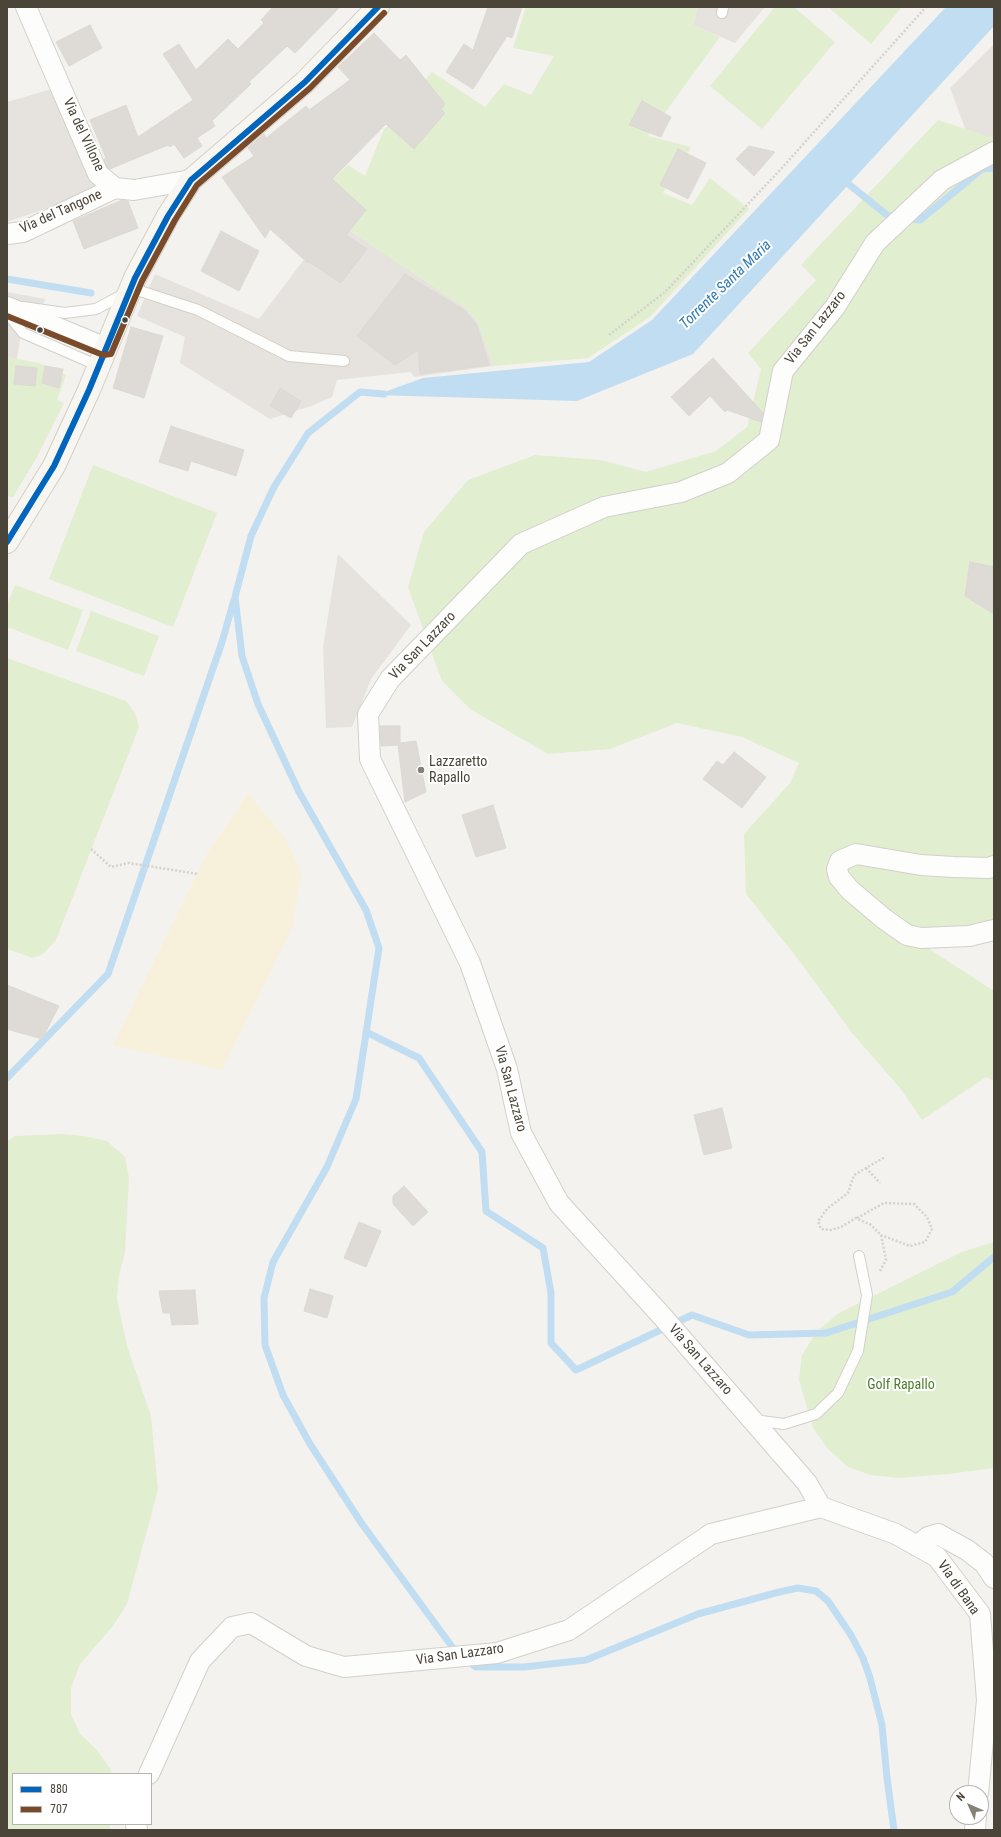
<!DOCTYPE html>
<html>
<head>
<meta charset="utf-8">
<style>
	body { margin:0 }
	#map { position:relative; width:1001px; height:1837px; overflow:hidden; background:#f4f2ee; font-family:"Roboto Condensed",sans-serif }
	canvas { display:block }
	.frame { position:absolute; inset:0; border:8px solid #4b4439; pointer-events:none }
	.legend { position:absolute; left:12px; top:1773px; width:140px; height:52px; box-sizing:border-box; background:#fff; border:1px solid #b7b4b0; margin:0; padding:5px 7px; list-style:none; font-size:12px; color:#4b4439 }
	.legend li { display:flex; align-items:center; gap:8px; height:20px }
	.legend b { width:20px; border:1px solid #b7b4b0 }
	.north { position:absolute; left:949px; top:1785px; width:40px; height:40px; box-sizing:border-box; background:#fff; border:1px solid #b7b4b0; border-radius:50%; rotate:315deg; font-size:11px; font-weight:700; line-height:16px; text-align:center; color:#4b4439 }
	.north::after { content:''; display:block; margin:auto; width:14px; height:18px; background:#868178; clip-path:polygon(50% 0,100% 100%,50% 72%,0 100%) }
</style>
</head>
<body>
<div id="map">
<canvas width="1001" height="1837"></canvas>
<div class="frame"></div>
<ul class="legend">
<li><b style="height:5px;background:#0065bd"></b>880</li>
<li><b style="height:5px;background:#7a4b2a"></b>707</li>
</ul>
<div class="north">N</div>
</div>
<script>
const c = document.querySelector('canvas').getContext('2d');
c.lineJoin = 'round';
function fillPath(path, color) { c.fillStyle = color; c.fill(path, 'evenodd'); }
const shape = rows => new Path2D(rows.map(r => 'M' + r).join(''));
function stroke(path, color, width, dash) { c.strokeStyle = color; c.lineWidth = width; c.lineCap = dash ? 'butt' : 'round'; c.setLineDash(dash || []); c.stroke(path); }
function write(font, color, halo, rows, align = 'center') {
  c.font = font + ' "Roboto Condensed",sans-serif'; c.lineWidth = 4; c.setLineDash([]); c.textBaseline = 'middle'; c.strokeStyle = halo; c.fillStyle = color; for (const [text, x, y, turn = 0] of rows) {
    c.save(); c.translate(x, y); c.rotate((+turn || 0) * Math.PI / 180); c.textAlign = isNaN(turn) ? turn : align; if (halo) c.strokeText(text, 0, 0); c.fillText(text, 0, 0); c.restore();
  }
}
const industrial = shape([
	[698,7,765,7,735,43,693,25],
	[994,44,994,138,966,131,950,88],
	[334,220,467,309,478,323,493,366,415,377,410,372,337,380,332,397,311,406,270,419,180,363,185,337,137,316,155,274,259,319],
	[338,554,411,625,371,679,352,727,326,728,323,647]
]);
const green = shape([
	[526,7,698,7,693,25,720,37,648,136,691,147,663,193,692,205,710,178,749,209,650,317,588,358,493,366,478,323,467,309,334,220,327,184,348,165,365,176,383,131,432,72,485,107,504,84,531,95,554,56,513,48],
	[775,7,794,7,835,42,762,129,710,86],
	[828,7,902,7,871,44],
	[938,120,994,138,994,919,926,947,994,991,994,1081,986,1077,922,1120,900,1088,852,1033,798,959,746,894,744,834,790,783,799,763,742,737,677,723,610,749,548,754,470,709,442,681,408,587,424,532,468,480,535,455,601,460,646,472,716,451,747,427,761,369,748,353,816,280,801,265],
	[7,357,39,363,66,375,57,400,64,403,37,457,13,497,7,496],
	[93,465,217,513,173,627,49,579],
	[15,585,83,610,68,650,7,627,7,605],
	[91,611,159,636,144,676,76,651],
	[7,658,126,701,135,713,139,727,56,940,43,954,33,958,7,949],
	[61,1134,84,1136,107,1141,125,1157,129,1178,125,1252,119,1275,117,1299,127,1346,151,1416,158,1490,127,1604,113,1626,80,1664,71,1688,71,1714,80,1734,97,1750,111,1770,111,1774,13,1774,13,1824,110,1824,110,1830,7,1830,7,1141,15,1136],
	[994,1242,994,1468,948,1474,899,1478,871,1475,848,1467,828,1449,813,1428,799,1380,802,1355,817,1331,839,1313,962,1252]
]);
const sand = shape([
	[248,793,287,841,301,874,292,928,222,1070,113,1045,207,854]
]);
const parking = shape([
	[55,88,101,190,7,222,7,102],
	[7,292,46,299,20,340,17,359,7,357]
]);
const water = shape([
	[946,7,994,7,994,26,693,354,577,401,376,395,423,378,589,362,652,320]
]);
const stream = shape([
	[841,178,887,215,920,220,982,169,994,168],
	[7,279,91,293],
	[384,394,360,392,308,433,274,487,251,536,235,597,242,656,258,704,299,792,366,910,379,948,356,1099,327,1167,273,1262,264,1298,265,1345,283,1395,310,1444,362,1524,453,1648],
	[366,1032,419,1058,482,1152,486,1211,543,1248,551,1293,551,1343,576,1370,692,1315,749,1335,826,1333,952,1292,994,1257],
	[7,1078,108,974,222,642,234,600],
	[473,1665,476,1667,524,1667,586,1660,698,1614,779,1592,798,1588,816,1591,828,1601,851,1635,863,1658,870,1678,882,1725,887,1778,894,1830]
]);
const building = shape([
	[273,7,340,7,295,53,287,46,249,82,251,84,212,121,215,126,197,138,202,146,184,158,174,144,170,147,168,145,110,169,107,167,104,159,106,158,90,120,126,105,138,137,193,100,163,54,179,44,196,70,228,39,238,49,264,23,261,20,273,7],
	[488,7,522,7,512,38,507,36,473,89,446,72,464,44,473,50,488,7],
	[90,25,102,48,69,66,56,42,90,25],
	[374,33,400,60,406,55,445,104,441,109,445,113,414,149,386,124,332,179,366,210,346,235,367,249,341,283,309,262,308,263,270,229,265,238,222,177,254,156,248,148,264,134,266,138,306,106,309,110,350,80,338,67,374,33],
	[642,101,671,117,661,137,629,125,642,101],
	[749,146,775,152,754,176,736,159,749,146],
	[678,149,706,163,688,199,660,185,678,149],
	[122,200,128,201,138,228,84,249,73,221,122,200],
	[221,231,259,251,239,291,201,271,221,231],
	[405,274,464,310,476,324,489,365,420,374,418,350,395,365,357,336,405,274],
	[131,327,163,336,144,398,113,388,131,327],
	[713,358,763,413,761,422,727,410,725,412,710,396,689,416,671,397,713,358],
	[16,366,37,368,35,386,14,384,16,366],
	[45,366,63,369,59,388,42,383,45,366],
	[280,388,301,401,291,418,270,406,280,388],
	[171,426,244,450,236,476,191,461,188,471,159,462,171,426],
	[970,562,994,567,994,614,965,596,970,562],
	[380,726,400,726,400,743,416,741,426,792,405,802,398,745,381,746,380,726],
	[734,752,766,777,742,808,703,779,717,761,723,765,734,752],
	[493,805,506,848,476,857,462,815,493,805],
	[7,985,59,1006,42,1039,7,1029,7,985],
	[722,1108,732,1148,704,1155,694,1115,722,1108],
	[404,1186,428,1212,413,1226,393,1204,393,1196,404,1186],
	[359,1222,381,1231,366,1267,344,1258,359,1222],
	[310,1289,333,1296,327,1318,304,1311,310,1289],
	[195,1290,198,1324,172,1325,170,1313,163,1313,159,1291,195,1290]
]);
const path = shape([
	[609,335,665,292,780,170,926,7],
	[91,849,111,867,129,863,198,874],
	[866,1168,880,1183],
	[857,1218,884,1203,914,1204,927,1217,932,1229,925,1242,910,1246,881,1235],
	[880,1271,886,1260,881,1235,871,1225,856,1218,841,1227,831,1230,821,1229,818,1221,828,1208,848,1193,854,1175,885,1157]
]);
const lane = shape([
	[722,13,723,7],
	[131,288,198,310,289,356,344,361],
	[23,307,65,313,96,309,126,293],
	[7,313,23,333,99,366],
	[754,1420,784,1424,816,1414,838,1393,858,1351,867,1295,859,1256]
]);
const street = shape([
	[26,7,98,174,115,188,134,190,191,180],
	[7,234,23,232,115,188],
	[7,307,106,348],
	[994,866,989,868,953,867,921,865,856,854,840,861,837,869,839,877,850,890,883,918,907,935,921,938,969,936,994,930],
	[821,1507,807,1483,661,1315,559,1203,521,1133,507,1069,470,963,370,759,368,714,390,679,521,544,604,507,681,492,728,473,769,440,783,371,835,307,875,243,942,180,994,152],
	[821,1507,896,1534,937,1557,980,1614,987,1700,978,1793],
	[917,1546,928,1537,938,1534,967,1550,984,1563,994,1578],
	[149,1774,200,1661,232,1627,251,1623,306,1656,344,1667,497,1653,569,1630,711,1534,821,1507],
	[136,1824,137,1830],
	[975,1830,976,1817]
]);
const secondary = shape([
	[7,542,54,466,89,390,135,278,168,216,191,180,305,82,378,7]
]);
const bus1 = shape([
	[7,542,54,466,89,390,135,278,168,216,191,180,305,82,378,7]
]);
const bus2 = shape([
	[7,316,103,355,111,354,142,281,175,220,197,185,310,88,384,13]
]);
const markers = [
	[125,320,3.5,"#4b4439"],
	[40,330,3.5,"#4b4439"],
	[421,770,4,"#868178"]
];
const streetNames = [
	["Via del Villone",83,135,65],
	["Via del Tangone",61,212,-24],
	["Via San Lazzaro",816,328,-52],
	["Via San Lazzaro",423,646,-46],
	["Via San Lazzaro",510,1089,75],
	["Via San Lazzaro",700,1360,49],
	["Via di Bana",958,1588,55],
	["Via San Lazzaro",460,1655,-8]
];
const poiNames = [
	["Lazzaretto",429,762],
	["Rapallo",429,778]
];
const parkNames = [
	["Golf Rapallo",901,1385]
];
const waterNames = [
	["Torrente Santa Maria",726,285,-44]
];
fillPath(industrial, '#e6e2de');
fillPath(green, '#e1eecf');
fillPath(sand, '#f7f0da');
fillPath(parking, '#e6e3df');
fillPath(water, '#c0ddf1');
stroke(stream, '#c0ddf1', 7);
fillPath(building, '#dedbd6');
stroke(building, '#dcd9d4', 1);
stroke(lane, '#d2d0cb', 12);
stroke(street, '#d2d0cb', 22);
stroke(secondary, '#d3cfc5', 24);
stroke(path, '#d3d2cc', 2.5, [2, 2]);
stroke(lane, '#fdfdfc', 10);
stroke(street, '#fdfdfc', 20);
stroke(secondary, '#f7f6f1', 22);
stroke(bus1, '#0065bd', 6);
stroke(bus2, '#7a4b2a', 6);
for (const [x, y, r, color] of markers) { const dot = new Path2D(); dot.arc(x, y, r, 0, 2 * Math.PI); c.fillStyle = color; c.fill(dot); stroke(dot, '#fff', 1.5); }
write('14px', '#4b4439', '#fff', streetNames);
write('14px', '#4b4439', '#fff', poiNames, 'left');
write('14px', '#4a7f2a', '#fff', parkNames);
write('italic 15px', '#2e7ab2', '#fff', waterNames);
</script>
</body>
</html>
